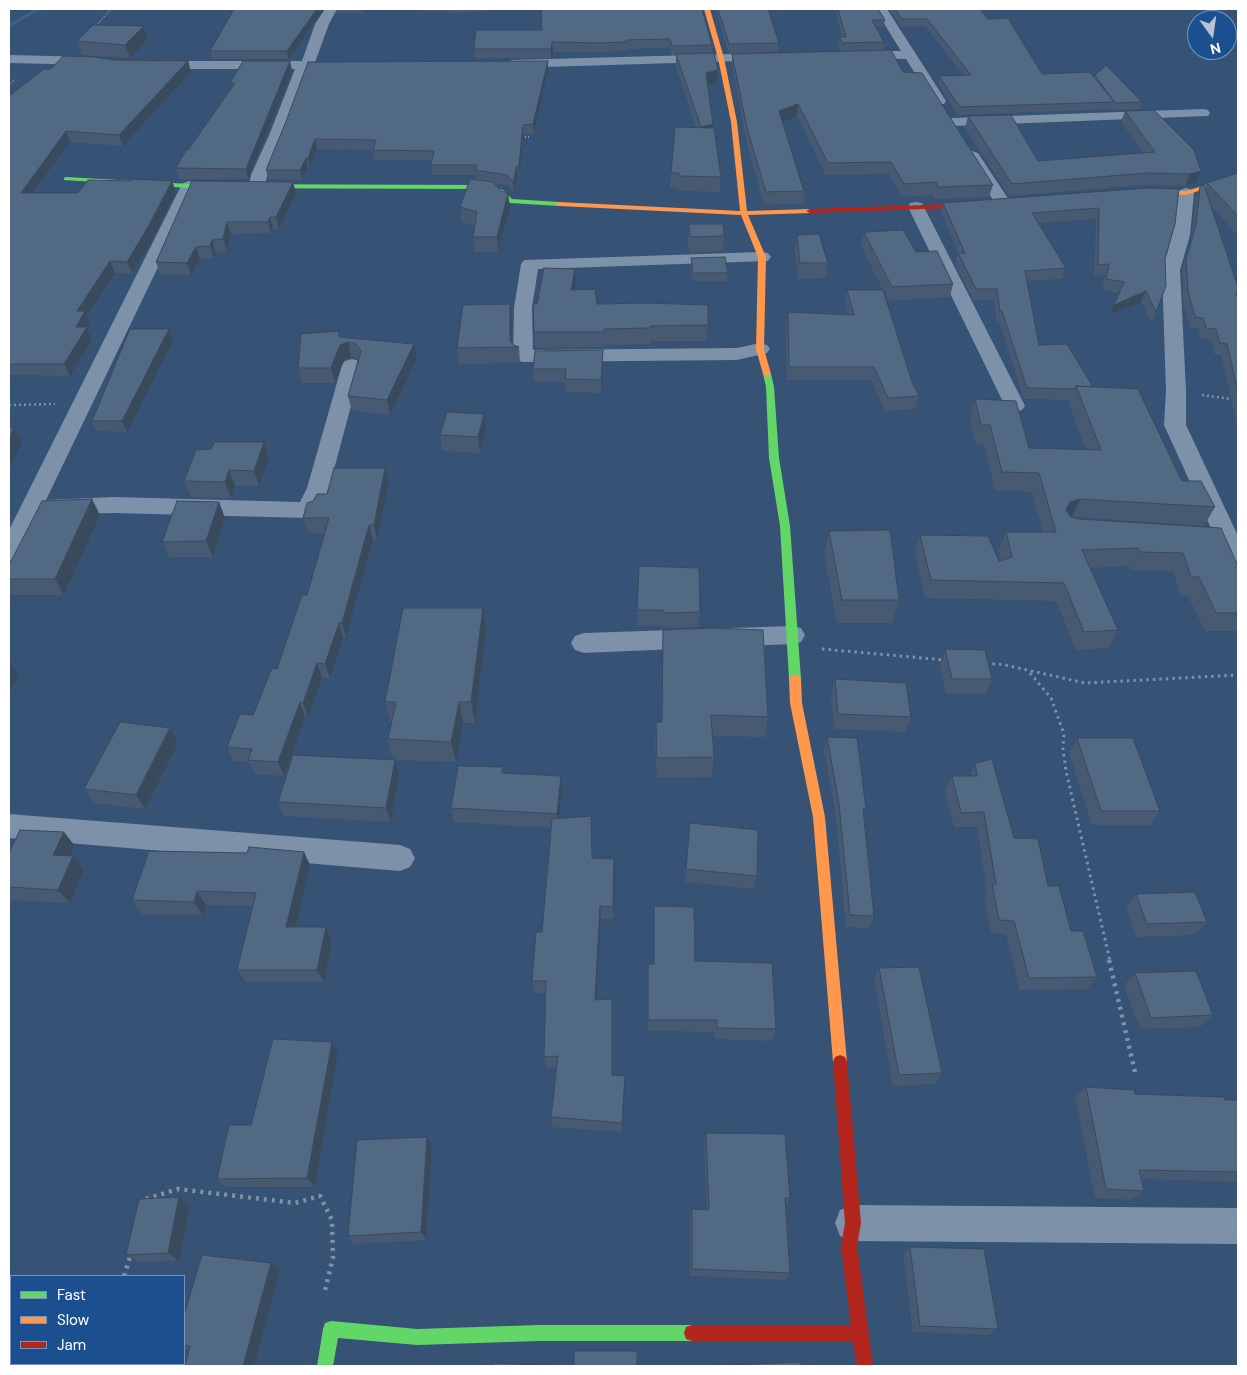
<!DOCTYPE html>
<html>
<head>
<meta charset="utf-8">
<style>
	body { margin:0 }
	#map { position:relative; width:1247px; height:1375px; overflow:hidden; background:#365274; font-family:"DM Sans",sans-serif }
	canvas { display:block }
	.frame { position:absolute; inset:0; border:10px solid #fff; pointer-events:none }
	.legend { position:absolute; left:10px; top:1275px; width:175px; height:90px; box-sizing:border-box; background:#1b4f8f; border:1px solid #7695bc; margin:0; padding:6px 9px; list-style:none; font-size:15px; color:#fff }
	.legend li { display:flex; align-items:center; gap:10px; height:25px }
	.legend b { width:25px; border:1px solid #7695bc }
	.north { position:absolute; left:1187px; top:10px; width:50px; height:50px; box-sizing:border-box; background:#1b4f8f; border:1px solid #7695bc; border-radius:50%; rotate:166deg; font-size:14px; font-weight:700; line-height:20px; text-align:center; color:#fff }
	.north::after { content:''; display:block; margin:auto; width:18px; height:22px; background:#b9c2ce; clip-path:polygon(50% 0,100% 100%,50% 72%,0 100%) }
</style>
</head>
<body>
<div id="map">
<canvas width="1247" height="1375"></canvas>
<div class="frame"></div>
<ul class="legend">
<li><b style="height:6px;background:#63d668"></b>Fast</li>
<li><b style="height:6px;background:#ff974d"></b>Slow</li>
<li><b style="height:6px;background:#b3261e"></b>Jam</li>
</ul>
<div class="north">N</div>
</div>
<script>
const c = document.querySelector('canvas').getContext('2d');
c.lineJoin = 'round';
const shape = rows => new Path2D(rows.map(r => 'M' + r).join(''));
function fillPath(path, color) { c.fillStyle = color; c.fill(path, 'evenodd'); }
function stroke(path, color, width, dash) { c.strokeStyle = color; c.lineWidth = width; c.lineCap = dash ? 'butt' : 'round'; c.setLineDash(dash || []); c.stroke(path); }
const stream = shape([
	[36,9,41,9,9,27,9,24,36,9]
]);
const pathFar3 = shape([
	[94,28,111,9],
	[9,86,15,79],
	[519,137,529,137]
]);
const pathFar2 = shape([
	[1202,395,1238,400],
	[9,405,55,404]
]);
const pathFar1 = shape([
	[822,649,945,660],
	[986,663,1005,665,1085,683,1238,675],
	[1030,673,1051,698,1064,734,1063,749,1066,771,1110,961]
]);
const path = shape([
	[1109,960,1135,1072],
	[146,1199,178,1189,295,1203,320,1196,332,1220,333,1258,324,1294],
	[124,1276,131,1254],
	[9,1366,13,1366],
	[66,1366,71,1364]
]);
const street = shape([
	[325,9,337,9,329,24,314,65,310,69,286,133,267,175,265,187,263,190,251,190,249,187,251,175,270,133,295,69,154,69,147,65,154,61,302,61,315,24,325,9],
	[875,9,887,9,946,101,944,104,934,104,906,59,854,58,852,55,859,51,901,51,875,9],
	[768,53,775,57,773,60,512,68,505,64,512,60,768,53],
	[9,55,93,57,100,61,93,65,9,63,9,55],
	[1203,109,1208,110,1210,113,1208,116,953,126,948,125,946,122,948,119,953,118,1203,109],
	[972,151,978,153,1011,203,1009,207,997,207,995,203,964,156,966,153,972,151],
	[189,181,195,183,197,186,46,500,113,497,300,502,307,488,342,365,345,361,352,359,359,361,362,365,329,488,319,510,316,515,308,518,113,513,39,515,17,559,9,561,9,530,181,186,183,183,189,181],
	[1186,188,1192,190,1194,193,1190,235,1180,270,1186,391,1186,425,1238,536,1238,563,1230,561,1215,537,1164,425,1166,391,1162,270,1172,235,1178,193,1180,190,1186,188],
	[916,202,922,203,924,207,1025,406,1022,410,1015,412,1008,410,1005,406,908,207,910,203,916,202],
	[762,252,768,253,771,257,768,261,538,269,532,308,533,350,737,348,760,343,767,345,770,349,767,353,737,360,523,362,516,360,513,356,514,308,521,264,524,260,762,252],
	[792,626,801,628,805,635,801,642,792,644,584,653,575,650,571,643,575,636,584,633,792,626],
	[9,814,400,845,410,849,415,858,410,867,400,871,9,838,9,814],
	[853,1205,1238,1208,1238,1244,853,1241,840,1236,835,1223,840,1210,853,1205]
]);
const fast = shape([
	[66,177,189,184,483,185,503,190,512,199,559,202,563,204,559,206,510,203,499,193,483,189,189,188,64,180,64,178,66,177],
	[767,371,771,374,774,387,779,458,790,526,801,679,799,682,795,683,791,682,789,679,780,526,769,458,766,387,763,374,767,371],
	[331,1321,417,1329,539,1325,692,1325,698,1327,700,1333,698,1339,692,1341,539,1341,417,1345,338,1338,333,1366,317,1366,323,1329,325,1323,331,1321]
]);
const slow = shape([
	[704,9,710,9,724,58,737,122,747,211,810,209,814,211,810,213,748,215,766,257,764,349,771,374,767,377,763,374,756,349,758,257,741,215,559,206,555,204,559,202,740,211,731,122,718,58,704,9],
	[1238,175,1238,179,1186,195,1142,194,1138,192,1142,190,1186,191,1238,175],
	[795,675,799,676,801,679,802,703,825,817,847,1062,845,1067,840,1069,835,1067,833,1062,813,817,790,703,789,679,791,676,795,675]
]);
const jam = shape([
	[980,203,983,203,983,207,810,213,806,211,810,209,980,203],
	[840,1055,845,1057,847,1062,861,1223,857,1246,873,1366,857,1366,853,1342,692,1341,686,1339,684,1333,686,1327,692,1325,851,1326,841,1246,845,1223,833,1062,835,1057,840,1055]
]);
const wall = shape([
	[324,9,289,59,212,59,210,51],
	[336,9,364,9,363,13,337,13],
	[424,9,489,9,489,11,447,13,446,11,424,11],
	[541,9,712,45,711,53,717,83,708,85,713,124,713,128,721,177,720,192,678,191,678,188,670,188,671,173,696,127,676,67,676,55,672,55,669,48,626,49,626,51,600,52,553,52,551,58,475,58,474,49,542,30],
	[715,9,768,9,779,43,778,52,729,54],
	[835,9,878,9,885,20,884,27,876,27,884,42,883,50,841,51,838,44,839,37,842,37],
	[889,9,980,9,988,19,1042,74,1094,77,1095,75,1142,102,1139,109,1113,110,1112,109,958,115,938,84,939,76,963,75,925,26,901,27],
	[144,26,148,39,130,58,82,55,77,41],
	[732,54,903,72,993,185,989,197,935,199,933,195,902,197,889,174,826,175,797,116,782,121,804,191,803,204,764,205,746,140,732,65],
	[114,60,188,61,191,72,123,146,70,142,34,193,78,193,130,181,172,181,176,192,153,239,132,273,115,273,87,315,90,323,87,328,92,339,70,376,9,375,9,96,51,69],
	[290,61,292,71,248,179,179,179,176,168,232,88,230,83],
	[548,61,548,70,534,134,523,134,520,175,518,175,514,192,507,185,494,183,510,208,498,252,475,252,473,237,475,226,462,222,460,207,476,180,475,175,432,175,431,165,432,160,374,160,373,150,317,149,310,167,308,167,302,180,268,179,266,170,285,124],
	[1125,111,1201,171,1196,183,1185,186,1143,185,1009,196,965,128,968,116,1038,161,1143,153,1121,122],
	[1238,173,1238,236,1211,206,1238,287,1238,425,1237,425,1221,355,1214,354,1211,340,1201,339,1198,328,1190,328,1183,302,1182,270,1192,236,1196,197,1200,187,1205,187,1207,183],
	[192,181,296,193,279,229,273,229,271,233,231,234,227,251,215,252,214,258,200,259,191,275,160,274,156,262],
	[1147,188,1165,259,1156,312,1152,323,1141,302,1109,315,1119,293,1102,290,1105,275,1094,276,1096,219,1038,223,1066,268,1062,279,1027,281,1039,345,1093,387,1182,481,1215,507,1204,526,1075,517,1238,566,1238,631,1205,631,1188,596,1180,595,1173,571,1130,570,1129,566,1090,568,1118,630,1109,648,1076,650,1056,601,925,598,915,553,920,535,999,561,1001,560,999,550,1006,532,1043,532,1032,492,995,490,984,444,975,443,970,418,975,399,1029,448,1086,450,1069,404,1071,400,1024,399,999,322,997,322,994,300,973,300,955,264,958,253,941,213,943,203],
	[689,224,724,236,723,251,689,253,688,240],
	[864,232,916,252,953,284,950,297,889,301,883,290,912,382,919,396,915,409,885,411,871,380,787,380,786,325,788,312,848,314,845,303,847,290,883,290,861,246],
	[797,235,828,263,826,278,798,279,795,250],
	[691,258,728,273,727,281,692,281,691,266],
	[576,284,575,290,597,304,708,325,706,341,650,341,650,344,604,345,604,347,535,348,534,332,537,304],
	[510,304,512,320,511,343,513,345,519,347,520,363,459,364,457,348],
	[339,331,341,337,417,358,390,415,352,411,348,396,358,359,351,357,344,360,335,383,302,383,298,368],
	[173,340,127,432,97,431,92,421],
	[603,350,603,363,602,393,566,392,565,382,534,382,533,369],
	[484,414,486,430,480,453,442,451,440,435],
	[264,442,269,458,259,486,235,486,231,498,191,497,184,481,211,449],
	[389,483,377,540,373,540,346,638,343,638,330,678,322,678,308,717,305,717,284,776,255,774,249,762,234,761,227,747,253,715,277,669,307,595,325,534,308,533,303,518,327,494],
	[219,502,225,518,213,557,169,557,162,542],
	[100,515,64,595,11,595,9,591,9,565],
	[829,531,899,600,892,623,837,623,824,554],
	[637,610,700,612,698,627,663,628,663,626,637,625],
	[486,630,475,723,463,723,456,762,395,760,399,774,391,822,284,816,278,802,393,760,388,739,391,723,385,702],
	[663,630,768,717,765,737,713,736,714,757,712,777,657,778,655,743,656,722,661,722],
	[945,649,992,679,986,694,946,694,940,665],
	[835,679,911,717,905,732,834,729,831,695],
	[170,728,178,743,145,809,94,803,84,789],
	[827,737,866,809,864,814,874,916,870,928,846,927,836,817,824,750],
	[1077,738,1160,811,1150,825,1092,825,1069,753],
	[975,763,1014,838,1048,886,1071,931,1097,977,1087,989,1020,990,1006,934,991,933,984,897,987,892,977,827,954,827,945,791,952,776,970,776],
	[503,767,504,773,562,790,559,818,592,858,614,859,613,919,601,919,597,1000,613,1075,625,1076,622,1132,553,1127,551,1117,557,1067,546,1068,544,1057,546,993,534,993,532,981,542,932,551,828,454,822,451,808],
	[690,823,757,876,754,889,685,882],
	[75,846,70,856,84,870,70,903,9,900,9,853],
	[310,865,296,927,326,927,332,939,324,982,246,982,237,970,253,906,206,905,203,915,142,914,132,900],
	[1136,894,1207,922,1195,935,1136,937,1126,907],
	[654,906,695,961,776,1029,772,1041,715,1039,715,1032,648,1031,648,964,654,964],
	[879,968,942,1073,935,1084,893,1086,874,980],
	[1135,973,1213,1015,1200,1027,1140,1029,1124,985],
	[338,1053,315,1187,226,1187,217,1179],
	[1086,1087,1135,1094,1225,1100,1238,1100,1238,1182,1142,1179,1144,1191,1132,1200,1095,1198,1075,1097],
	[706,1133,790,1198,786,1206,790,1273,786,1280,690,1276,690,1217,692,1209,707,1210,704,1143],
	[432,1146,426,1240,354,1244,348,1236],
	[190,1206,179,1261,138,1262,126,1255],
	[910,1247,998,1329,988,1335,913,1332,903,1255],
	[271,1263,280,1270,254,1366,185,1366,189,1350,184,1349,184,1315]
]);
const shadedWall = shape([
	[317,9,324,9,289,59,287,51],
	[144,26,148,39,130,58,125,45],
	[552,42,553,52,551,58,551,49],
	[188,61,191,72,123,146,119,135],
	[290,61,292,71,248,179,246,169],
	[548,61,548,70,534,134,533,124],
	[718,70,717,83,705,85,706,73],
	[798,104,797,116,778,123,779,111],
	[713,124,713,137,701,140,701,127],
	[523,125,523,134,520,175,519,166],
	[66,131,70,142,25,204,21,193],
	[315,139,317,149,310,167,308,158],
	[306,158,308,167,302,180,300,170],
	[517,166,518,175,514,192,513,182],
	[1201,171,1196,183,1185,186,1190,174],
	[172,181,176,192,153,239,132,273,127,262],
	[293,182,296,193,279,229,276,217],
	[508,193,510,208,498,252,497,237],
	[270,217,273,229,271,233,268,222],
	[227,222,231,234,227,251,223,239],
	[212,240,215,252,214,258,210,246],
	[196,247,200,259,191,275,187,263],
	[110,261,115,273,87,315,90,323,87,328,92,339,70,376,64,364,76,327,77,311],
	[575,269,576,284,572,305,571,290],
	[1146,291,1141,302,1109,315,1114,305],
	[510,304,512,320,511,347,510,340],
	[169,329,173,340,127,432,122,421],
	[339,331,342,344,348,342,351,357,344,360,335,383,331,368,339,337],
	[414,344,417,358,390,415,387,400],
	[603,350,603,363,602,393,601,380],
	[484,414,486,430,480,453,478,437],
	[14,428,22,442,9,468,9,438],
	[264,442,269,458,259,486,254,471],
	[385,468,389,483,377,540,374,525],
	[229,470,235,486,231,498,225,482],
	[92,499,100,515,64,595,55,579],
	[1080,499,1072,517,1058,528,1070,502],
	[219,502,225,518,213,557,206,541],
	[369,525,373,540,346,638,342,623],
	[483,608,486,630,475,723,471,702],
	[339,623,343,638,330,678,325,664],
	[10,662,19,676,9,693,9,664],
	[317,663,322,678,308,717,303,703],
	[300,702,305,717,284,776,278,762],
	[459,702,463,723,456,762,451,742],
	[170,728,178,743,145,809,136,795],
	[395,760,399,774,391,822,386,808],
	[561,776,562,790,558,828,557,814],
	[64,832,75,846,64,869,53,855],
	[304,852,310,865,293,940,286,927],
	[73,856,84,870,70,903,58,890],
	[614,859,615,872,613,919,613,907],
	[197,891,206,905,203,915,194,902],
	[600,906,601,919,596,1011,595,1000],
	[326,927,332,939,324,982,317,970],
	[332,1042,338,1053,315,1187,307,1178],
	[625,1076,625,1087,622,1132,622,1123],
	[427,1137,432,1146,426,1240,421,1232],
	[179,1197,190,1206,179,1261,168,1253],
	[271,1263,280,1270,254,1366,243,1366]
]);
const building = shape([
	[234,9,317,9,287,51,210,51,234,9],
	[541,9,702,9,712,45,672,46,670,39,626,40,626,42,600,43,552,42,551,49,474,49,476,30,542,30,541,9],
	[718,9,768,9,779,43,729,44,718,9],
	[838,9,878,9,885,20,872,20,884,42,843,43,839,37,846,37,838,9],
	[895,9,980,9,988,19,1008,18,1042,74,1090,72,1114,102,960,107,939,76,971,75,927,19,902,19,895,9],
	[93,25,144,26,125,45,77,41,93,25],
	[891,50,903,72,922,73,993,185,938,187,936,182,904,184,891,162,828,163,798,104,779,111,804,191,766,192,747,128,732,54,891,50],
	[714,53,718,70,706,73,713,124,701,127,676,54,714,53],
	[63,56,95,57,114,60,188,61,119,135,66,131,21,193,78,193,88,180,130,181,132,179,172,181,148,227,127,262,110,261,77,311,85,311,76,327,87,327,64,364,9,364,9,96,44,69,51,69,63,56],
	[243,61,290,61,246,169,176,168,186,150,188,150,235,83,230,83,243,61],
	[548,61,533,124,523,125,519,166,517,166,513,182,507,175,475,170,477,165,431,165,434,151,373,150,376,140,315,139,308,158,306,158,300,170,266,170,285,124,308,62,548,61],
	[1106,65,1142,102,1115,103,1095,75,1106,65],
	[1154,110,1194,150,1201,171,1190,174,1147,173,1012,184,968,116,1011,115,1038,161,1155,152,1125,111,1154,110],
	[675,127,714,128,721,177,679,176,679,173,671,173,675,127],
	[1238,173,1238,216,1207,183,1238,173],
	[470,179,493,182,501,191,508,193,497,237,473,237,477,212,460,207,470,179],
	[192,181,293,182,276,217,270,217,268,222,227,222,223,239,212,240,210,246,196,247,187,263,156,262,192,181],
	[1204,185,1238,287,1238,292,1236,292,1238,299,1238,393,1227,344,1220,343,1216,329,1206,328,1203,318,1195,317,1188,291,1186,260,1196,225,1200,187,1204,185],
	[1147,188,1179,189,1175,224,1165,259,1166,286,1156,312,1146,291,1114,305,1124,282,1106,279,1109,264,1098,265,1099,208,1032,213,1066,268,1025,271,1039,345,1067,344,1093,387,1076,386,1075,389,1027,388,1002,311,1000,311,997,289,976,289,958,253,965,253,943,203,1147,188],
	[689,224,723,224,724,236,690,237,689,224],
	[903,230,916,252,937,251,953,284,892,287,864,232,903,230],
	[819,234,828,263,800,263,797,235,819,234],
	[725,257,728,273,693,273,691,258,725,257],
	[544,268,575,269,571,290,595,289,597,304,647,303,708,305,708,325,650,326,650,328,604,329,604,332,534,332,533,304,537,304,544,268],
	[847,290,883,290,912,382,919,396,888,398,874,367,789,367,788,312,854,315,847,290],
	[510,304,510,340,513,345,519,347,457,348,463,305,510,304],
	[130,329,169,329,122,421,92,421,130,329],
	[339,331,339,337,414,344,387,400,348,396,361,351,356,344,348,342,340,345,331,368,298,368,301,334,339,331],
	[603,350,601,380,565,379,566,369,533,369,535,351,603,350],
	[1076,386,1138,389,1182,481,1201,481,1215,507,1080,499,1070,502,1066,510,1071,517,1080,519,1221,528,1238,566,1238,613,1216,613,1199,577,1191,577,1183,553,1140,552,1138,548,1082,550,1118,630,1084,632,1064,583,931,580,920,535,988,536,999,561,1012,557,1006,532,1056,532,1039,473,1002,472,990,425,981,425,975,399,1016,401,1029,448,1101,450,1076,386],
	[447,412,484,414,478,437,440,435,447,412],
	[9,428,14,428,9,438,9,428],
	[215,442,264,442,254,471,229,470,225,482,184,481,196,450,211,449,215,442],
	[334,468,385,468,374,525,369,525,342,623,339,623,325,664,317,663,303,703,300,702,278,762,248,760,252,749,227,747,240,714,253,715,272,668,277,669,302,595,307,595,329,518,303,518,307,503,313,501,317,494,327,494,334,468],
	[92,499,55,579,9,579,9,565,42,501,92,499],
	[177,501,219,502,206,541,162,542,177,501],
	[890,530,899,600,842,600,829,531,890,530],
	[639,566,699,568,700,612,664,613,664,610,637,610,639,566],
	[403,608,483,608,471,702,459,702,451,742,388,739,396,702,385,702,403,608],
	[711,628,763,630,768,717,711,715,714,757,657,758,656,722,662,722,663,630,711,628],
	[945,649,985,650,992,679,952,679,945,649],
	[835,679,906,683,911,717,838,714,835,679],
	[120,722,170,728,136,795,84,789,120,722],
	[827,737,857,738,866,809,863,809,874,916,850,915,839,804,827,737],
	[1077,738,1133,738,1160,811,1101,811,1077,738],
	[293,755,395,760,386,808,278,802,293,755],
	[992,759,1014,838,1038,839,1048,886,1059,886,1071,931,1083,931,1097,977,1029,978,1014,921,999,920,992,884,996,884,984,812,961,813,952,776,977,776,975,763,992,759],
	[458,766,503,767,502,773,561,776,557,814,451,808,458,766],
	[591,816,592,858,614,859,613,907,600,906,595,1000,612,999,612,1075,625,1076,622,1123,551,1117,558,1056,544,1057,546,981,532,981,536,932,542,932,552,819,591,816],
	[690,823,758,830,757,876,686,869,690,823],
	[20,830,64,832,53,855,73,856,58,890,9,887,9,853,20,830],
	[249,847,304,852,286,927,326,927,317,970,237,970,256,893,197,891,194,902,132,900,149,851,247,853,249,847],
	[1195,892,1207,922,1147,924,1136,894,1195,892],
	[654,906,694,907,695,961,772,963,776,1029,717,1028,717,1020,648,1020,648,964,654,964,654,906],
	[919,967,942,1073,899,1075,879,968,919,967],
	[1196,971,1213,1015,1151,1018,1135,973,1196,971],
	[273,1039,332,1042,307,1178,217,1179,229,1125,251,1125,273,1039],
	[1086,1087,1134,1090,1135,1094,1224,1097,1225,1100,1238,1100,1238,1172,1139,1170,1144,1191,1106,1189,1086,1087],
	[706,1133,785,1134,790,1198,785,1198,790,1273,692,1269,692,1209,709,1210,706,1133],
	[427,1137,421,1232,348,1236,357,1140,427,1137],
	[179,1197,168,1253,126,1255,139,1199,179,1197],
	[910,1247,984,1249,998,1329,920,1326,910,1247],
	[202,1255,271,1263,243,1366,185,1366,190,1346,184,1345,184,1315,202,1255],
	[574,1351,637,1351,637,1366,574,1366,574,1351],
	[801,1362,801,1366,707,1366,801,1362],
	[494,1363,557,1366,493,1366,494,1363]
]);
fillPath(stream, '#3b618d');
stroke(pathFar3, '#7d92a8', 2, [1, 2]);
stroke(pathFar2, '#7d92a8', 2.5, [2, 3]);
stroke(pathFar1, '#7d92a8', 3, [2.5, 4]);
stroke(path, '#7d92a8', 4.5, [3, 5]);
fillPath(street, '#7d92a8');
fillPath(fast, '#63d668');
fillPath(slow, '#ff974d');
fillPath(jam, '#b3261e');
fillPath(wall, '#475a72');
fillPath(shadedWall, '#394a5c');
fillPath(building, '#526984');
stroke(building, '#394a5c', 1);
</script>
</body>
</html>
